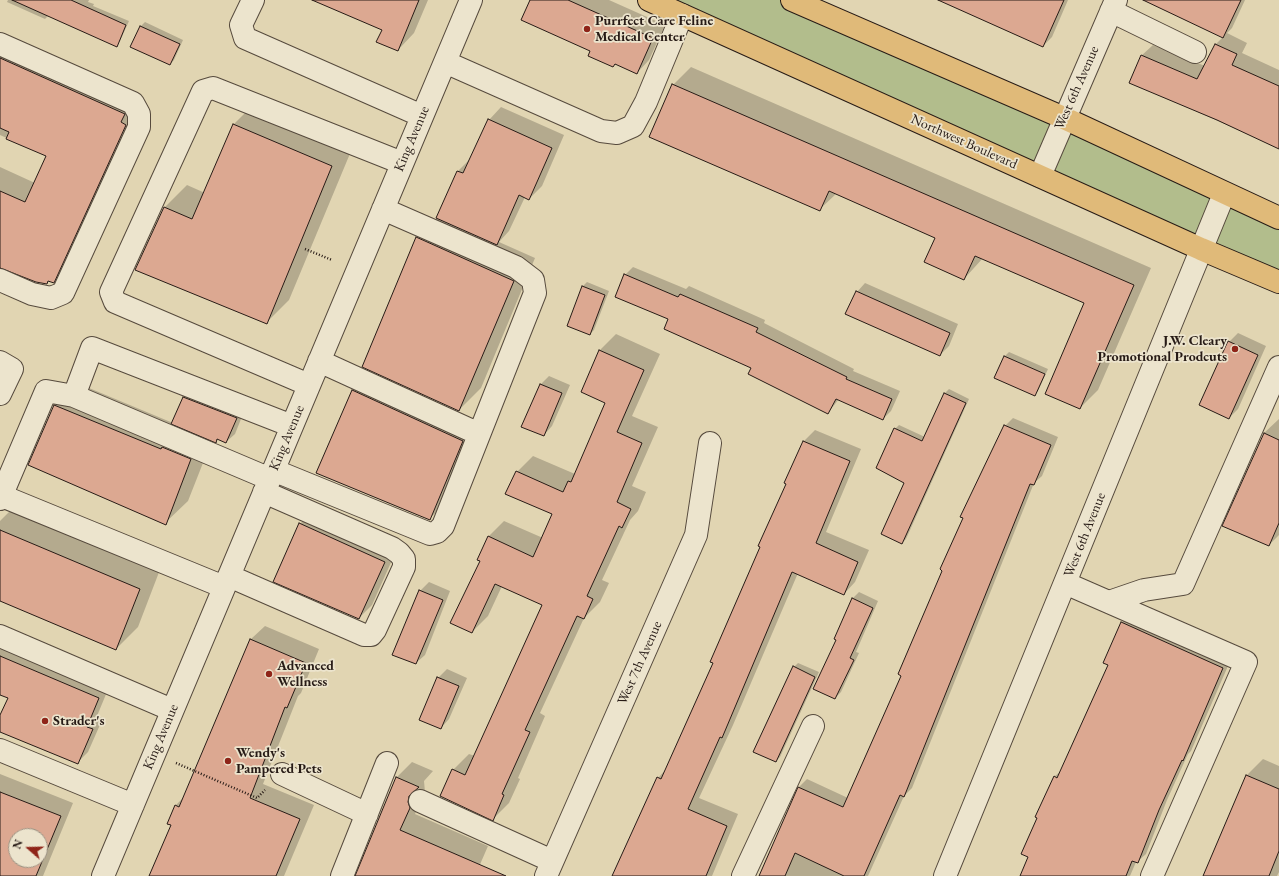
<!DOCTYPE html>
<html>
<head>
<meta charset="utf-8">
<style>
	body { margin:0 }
	#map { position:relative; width:1279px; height:876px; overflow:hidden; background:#e1d5b2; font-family:"EB Garamond",serif }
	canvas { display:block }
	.north { position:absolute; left:8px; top:828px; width:40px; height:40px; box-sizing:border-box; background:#ece4cd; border:1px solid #9d9484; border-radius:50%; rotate:290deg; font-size:11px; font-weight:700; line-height:16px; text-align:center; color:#271b16 }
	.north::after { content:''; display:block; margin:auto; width:14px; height:18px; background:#8f2418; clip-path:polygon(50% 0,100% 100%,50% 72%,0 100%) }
</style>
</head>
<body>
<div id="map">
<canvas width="1279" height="876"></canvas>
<div class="north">N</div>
</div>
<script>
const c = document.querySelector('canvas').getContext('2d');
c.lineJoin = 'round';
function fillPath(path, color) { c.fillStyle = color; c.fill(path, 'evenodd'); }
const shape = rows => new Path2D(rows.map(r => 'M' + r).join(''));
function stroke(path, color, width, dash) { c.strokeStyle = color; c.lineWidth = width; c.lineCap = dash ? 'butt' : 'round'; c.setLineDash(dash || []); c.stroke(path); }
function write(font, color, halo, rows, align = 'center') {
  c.font = font + ' "EB Garamond",serif'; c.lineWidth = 3.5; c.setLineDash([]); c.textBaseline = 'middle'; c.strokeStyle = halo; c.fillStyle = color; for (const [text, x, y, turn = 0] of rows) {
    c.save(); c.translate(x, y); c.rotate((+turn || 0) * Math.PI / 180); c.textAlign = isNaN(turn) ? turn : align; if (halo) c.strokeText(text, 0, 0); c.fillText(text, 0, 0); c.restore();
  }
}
const green = shape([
	[649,0,792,0,1279,218,1279,282]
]);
const shadow = shape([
	[8,0,89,0,88,2,94,4,93,6,129,21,120,41,116,45,49,15,45,19,7,2],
	[314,0,428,0,414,33,398,50,383,29],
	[531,0,609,0,665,25,649,60,637,73,616,64,613,66],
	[942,0,1068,0,1052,37,1043,46],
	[1179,0,1245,0,1232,28,1227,33,1247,43,1242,53,1279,70,1279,148,1130,82,1141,56,1153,45,1205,66,1216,44,1223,37],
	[145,22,183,40,174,60,170,64,132,47,141,26],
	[0,39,140,96,70,266,54,282,49,280,46,283,0,267,0,167,35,183,47,156,0,135],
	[691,67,1151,268,1098,390,1080,408,1085,303,983,258,964,279,936,237,837,193,819,210,673,85],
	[256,102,354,144,289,300,266,323,164,208,187,185,205,193,233,125],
	[501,107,564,135,542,186,529,199,525,197,509,231,499,242,535,258,481,388,459,410,417,238,438,217,458,171,471,158,489,120],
	[633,267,686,289,689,286,765,320,764,323,854,369,853,371,900,391,891,411,883,419,839,399,828,413,670,318,625,275],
	[587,282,609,291,594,330,590,334,568,326,583,286],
	[865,283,958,324,949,346,940,355,857,292],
	[1238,333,1266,346,1238,409,1229,418,1229,342],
	[616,334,660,354,632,416,658,427,632,486,646,492,638,511,630,520,602,580,609,583,600,602,584,618,540,713,545,716,518,778,520,779,509,803,493,819,453,770,469,754,475,756,543,605,502,586,488,616,472,632,481,560,488,537,504,521,543,538,553,514,517,472,533,456,575,474,607,402,582,391,600,350],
	[1009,352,1048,369,1038,391,1034,395,995,378,1005,356],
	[369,374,479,424,446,503,429,519,317,472,353,390],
	[549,376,570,385,552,426,544,435,540,385],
	[77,383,173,423,184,397,192,389,245,409,235,434,226,442,219,439,216,441,212,440,188,501,165,523,54,406],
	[949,389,969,399,906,539,902,543,906,482,895,429,899,425,925,437,945,393],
	[1013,418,1058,437,1042,476,1034,483,912,788,904,796,868,876,760,876,799,787,807,779,848,798,902,675,1005,426],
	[1279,419,1279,535,1269,545,1264,433],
	[815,430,861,449,826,532,869,550,855,582,844,594,798,573,733,725,699,798,738,814,712,876,614,876,658,778,668,767,714,663,804,441],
	[16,505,161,567,138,627,116,649,0,600,0,521],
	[313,511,397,549,372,605,359,618,300,524],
	[429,582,450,591,425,655,416,663,420,591],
	[859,592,878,601,856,652,859,653,841,692,835,698,837,639,853,598],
	[1130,614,1231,659,1191,751,1188,754,1167,800,1146,854,1137,862,1136,862,1130,876,1021,876,1030,857,1054,777,1063,769,1110,665,1122,622],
	[265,626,319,649,301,693,298,696,263,784,314,805,284,876,150,876,172,825,176,805,184,797,251,639],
	[0,641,109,687,97,716,103,718,88,752,77,763,0,731,0,717,9,698,0,694],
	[798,663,819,672,780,757,776,761,794,667],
	[447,669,467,678,449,719,441,728,438,678],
	[1263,759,1279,766,1279,872,1277,876,1204,876,1247,775],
	[412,762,433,771,424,781,425,792,415,814,488,846,475,876,365,876,358,873,397,777],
	[0,774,73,803,43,876,0,876],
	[16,836,40,836,40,860,16,860]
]);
const building = shape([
	[12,0,71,0,126,25,117,47,12,0],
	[312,0,419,0,398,51,376,42,382,30,312,0],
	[530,0,568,0,653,38,637,74,615,64,613,67,588,56,590,51,521,20,530,0],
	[938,0,1064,0,1043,47,938,0],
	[1143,0,1241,0,1223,38,1143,0],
	[140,26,180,44,170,65,130,47,140,26],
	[1215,44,1237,54,1232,65,1279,86,1279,149,1217,120,1129,83,1141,55,1197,79,1215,44],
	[0,58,125,114,121,122,126,125,54,283,48,281,47,284,36,282,0,268,0,191,25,202,46,156,6,139,9,132,0,128,0,58],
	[672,84,1134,285,1080,409,1045,394,1084,303,975,256,964,280,924,262,935,238,829,191,820,211,649,137,672,84],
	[488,119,552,148,529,200,519,195,497,245,436,218,457,171,463,173,488,119],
	[233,124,332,166,267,324,135,270,164,207,192,219,233,124],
	[416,237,514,281,459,411,362,367,416,237],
	[624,274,678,297,680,294,758,328,756,332,847,377,846,379,892,399,883,420,836,399,828,414,748,374,751,368,664,329,668,319,615,297,624,274],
	[582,286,605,295,590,335,567,326,582,286],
	[856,291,950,333,940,356,845,314,856,291],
	[1228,341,1258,355,1229,419,1199,405,1228,341],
	[599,350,644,370,617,432,642,443,617,502,631,509,622,528,619,526,587,596,593,599,584,619,577,616,525,730,530,732,502,794,504,795,493,821,440,796,452,769,465,775,542,605,495,584,472,633,450,623,480,561,477,560,488,536,533,557,552,514,505,494,516,471,563,492,568,481,571,482,605,403,581,392,599,350],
	[1004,356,1045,374,1035,396,994,378,1004,356],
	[540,384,562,393,544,436,521,427,540,384],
	[352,390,463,441,430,520,316,473,352,390],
	[944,393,966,403,902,544,881,534,904,483,876,468,894,428,922,441,944,393],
	[183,397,237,418,226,443,217,439,216,443,171,424,183,397],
	[54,405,161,449,162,447,191,459,166,525,28,465,54,405],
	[1004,425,1051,445,1034,485,1030,484,904,797,900,795,864,876,844,876,795,853,785,876,759,876,798,787,843,807,901,676,898,674,942,571,940,569,963,518,960,517,1004,425],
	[1264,433,1279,440,1279,523,1269,546,1222,526,1264,433],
	[803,441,850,461,816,543,858,562,844,595,792,572,722,738,720,737,688,809,727,826,706,876,612,876,657,777,661,779,713,663,710,662,760,547,758,546,786,484,784,483,803,441],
	[299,523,385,562,359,619,273,582,299,523],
	[0,530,140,589,116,650,0,601,0,530],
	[419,590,443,600,416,664,392,655,419,590],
	[852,598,873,608,850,658,854,660,835,699,813,689,836,640,834,639,852,598],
	[1121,622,1223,668,1183,761,1182,760,1159,810,1138,863,1132,861,1126,876,1020,876,1028,857,1021,854,1037,818,1035,817,1054,776,1057,778,1108,665,1103,663,1121,622],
	[250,639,306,663,287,708,285,707,250,798,300,819,276,876,149,876,171,825,167,824,175,805,179,807,250,639],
	[0,656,99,698,87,727,93,729,78,764,0,732,0,715,8,698,0,695,0,656],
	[793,666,815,677,776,762,753,752,793,666],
	[437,677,459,686,441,729,419,720,437,677],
	[1246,775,1279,789,1279,851,1269,876,1203,876,1246,775],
	[396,777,419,787,409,796,408,802,410,808,400,830,506,876,355,876,396,777],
	[0,792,61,816,36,876,0,876,0,792],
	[16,836,40,836,40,860,16,860,16,836]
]);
const path = shape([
	[305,249,332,260],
	[176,763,257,798,265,790]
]);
const minor = shape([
	[253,0,241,25,245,38,422,116],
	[1111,11,1195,52],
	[0,44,133,103,139,114,139,127,63,293,51,298,32,294,0,280],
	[445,62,601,131,617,133,633,126,646,102,682,15],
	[1040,176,1116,0],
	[319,361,479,434],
	[0,362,12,369,0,394],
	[309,385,115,302,111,292,203,91,213,88,402,163],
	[74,396,270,479],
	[273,470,430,534,437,532,443,526,535,293,533,280,516,267,383,209],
	[2,496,224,587],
	[0,499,46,391,74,396,92,348,292,426],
	[229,576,364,635,371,635,375,630,404,567,404,559,399,553,392,548,264,492],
	[1065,583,1246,662,1152,876],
	[1109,602,1144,590,1183,584,1279,367],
	[0,636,172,710],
	[0,750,133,805],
	[282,774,367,814],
	[420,801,552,861],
	[103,876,471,0],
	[342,876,387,763],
	[546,876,696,535,710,443],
	[743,876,813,726],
	[945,876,1224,194]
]);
const major = shape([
	[649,0,1201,249,1279,282],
	[792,0,1064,118,1279,218]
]);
const markers = [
	[587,29,4,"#8f2418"],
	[1235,349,4,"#8f2418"],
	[269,674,4,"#8f2418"],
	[45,721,4,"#8f2418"],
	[228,761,4,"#8f2418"]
];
const poiNames = [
	["Purrfect Care Feline",595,21],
	["Medical Center",595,37],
	["J.W. Cleary",1227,341,"right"],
	["Promotional Prodcuts",1227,357,"right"],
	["Advanced",277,666],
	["Wellness",277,682],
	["Strader's",53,721],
	["Wendy's",236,753],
	["Pampered Pets",236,769]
];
const streetNames = [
	["West 6th Avenue",1077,88,-66],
	["King Avenue",412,139,-67],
	["Northwest Boulevard",964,142,24],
	["King Avenue",287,438,-67],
	["West 6th Avenue",1085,535,-68],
	["West 7th Avenue",640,663,-66],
	["King Avenue",161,737,-67]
];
fillPath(green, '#b2bd8c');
fillPath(shadow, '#0003');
fillPath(building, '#dca891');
stroke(building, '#271b16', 1);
stroke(minor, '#564a3d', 24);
stroke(major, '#271b16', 24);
stroke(path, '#271b16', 2.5, [1, 2]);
stroke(minor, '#ece4cd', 22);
stroke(major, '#e0ba79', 22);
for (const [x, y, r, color] of markers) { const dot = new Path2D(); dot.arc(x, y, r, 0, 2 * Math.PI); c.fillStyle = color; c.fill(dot); stroke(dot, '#ece4cd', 1.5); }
write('bold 14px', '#271b16', '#ece4cd', poiNames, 'left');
write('14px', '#271b16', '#ece4cd', streetNames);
</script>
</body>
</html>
